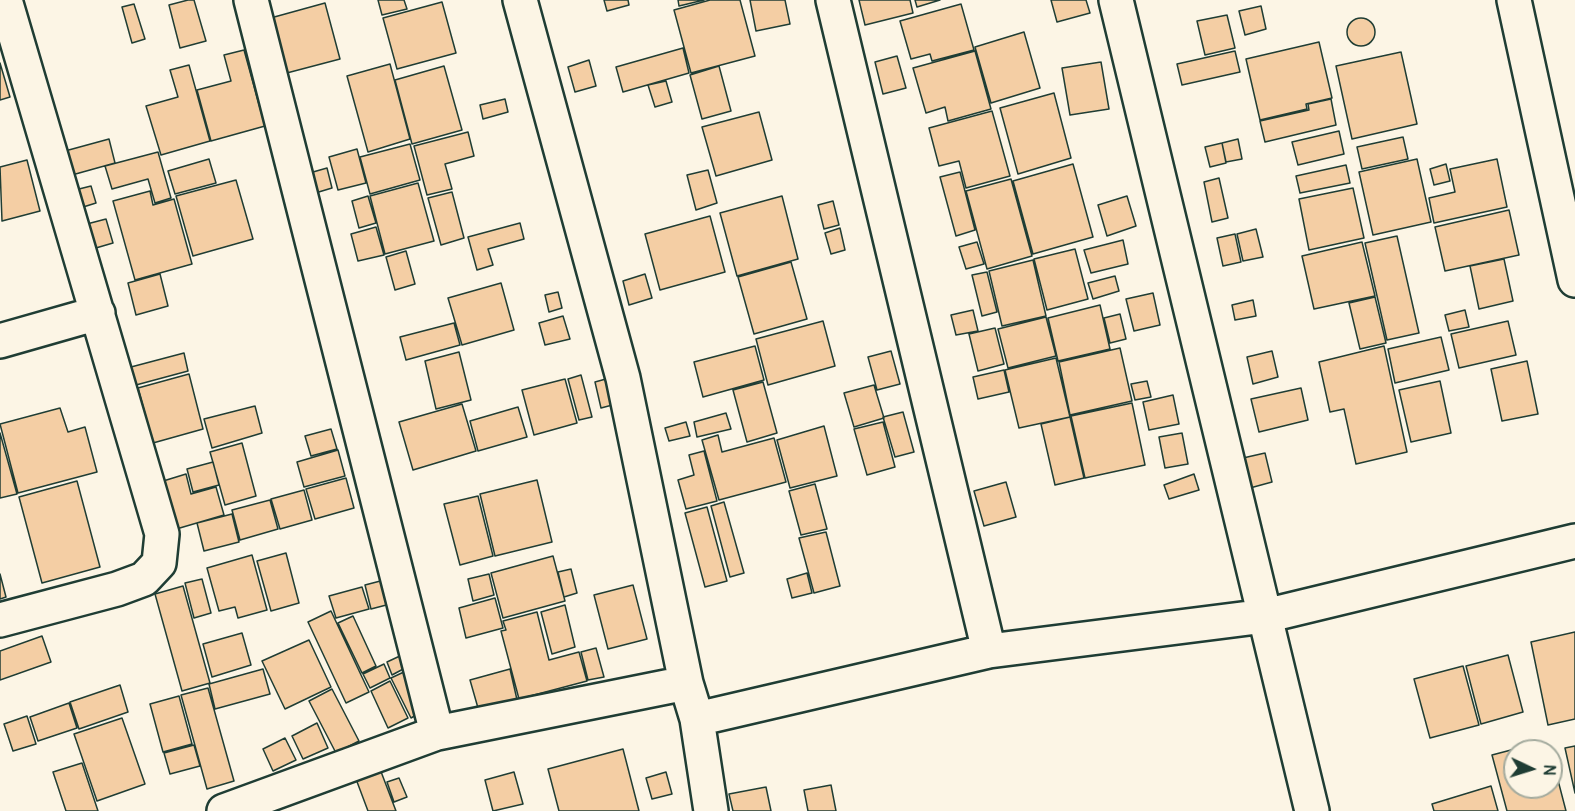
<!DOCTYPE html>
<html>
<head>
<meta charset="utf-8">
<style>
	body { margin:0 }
	#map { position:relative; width:1575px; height:811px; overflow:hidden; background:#fcf5e5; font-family:Pangolin,sans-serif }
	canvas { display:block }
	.north { position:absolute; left:1503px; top:739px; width:60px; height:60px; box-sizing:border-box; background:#fcf5e5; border:2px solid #a4ab9e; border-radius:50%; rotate:94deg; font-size:16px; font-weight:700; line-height:24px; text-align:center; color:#1f3d34 }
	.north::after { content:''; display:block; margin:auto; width:21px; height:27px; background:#1f3d34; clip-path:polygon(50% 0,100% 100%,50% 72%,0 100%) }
</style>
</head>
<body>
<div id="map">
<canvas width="1575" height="811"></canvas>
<div class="north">N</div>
</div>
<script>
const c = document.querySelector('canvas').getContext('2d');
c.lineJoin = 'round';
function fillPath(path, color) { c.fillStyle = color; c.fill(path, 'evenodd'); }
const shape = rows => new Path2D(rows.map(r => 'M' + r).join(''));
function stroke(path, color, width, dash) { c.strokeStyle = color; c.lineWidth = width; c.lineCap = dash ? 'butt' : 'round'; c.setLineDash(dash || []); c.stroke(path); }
const building = shape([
	[188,0,194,0,206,41,180,48,169,5,188,0],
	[378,0,404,0,407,9,382,15,378,0],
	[604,0,628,0,629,5,607,11,604,0],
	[678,0,704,0,679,6,678,0],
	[710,0,740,0,755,56,691,73,674,10,710,0],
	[750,0,785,0,790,24,756,31,750,0],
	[859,0,910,0,913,13,865,25,859,0],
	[915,0,940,0,917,7,915,0],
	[1051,0,1086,0,1090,13,1057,22,1051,0],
	[442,2,456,53,397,69,383,18,442,2],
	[325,3,340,59,283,74,267,19,325,3],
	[134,4,145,39,132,43,122,7,134,4],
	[961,4,974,50,932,61,930,54,911,59,900,21,961,4],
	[1261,6,1266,29,1245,35,1239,11,1261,6],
	[1227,15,1235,48,1205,55,1197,21,1227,15],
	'1347 32a14 14 0 1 1 28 0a14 14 0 1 1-28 0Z',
	[1024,32,1040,88,991,103,975,47,1024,32],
	[1319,42,1332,98,1306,104,1307,109,1260,120,1246,59,1319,42],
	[683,48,689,73,623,92,616,67,683,48],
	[244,50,265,126,211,141,197,90,231,81,224,55,244,50],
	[975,51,991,109,948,121,945,107,926,113,913,68,975,51],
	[1235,51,1240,72,1182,85,1177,64,1235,51],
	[1401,52,1417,124,1352,139,1336,66,1401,52],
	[897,56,906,88,883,94,875,62,897,56],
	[589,60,596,86,575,92,568,67,589,60],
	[1101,62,1109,109,1070,115,1062,68,1101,62],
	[0,63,10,97,0,100,0,63],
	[390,64,410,139,368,152,347,76,390,64],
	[189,65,210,141,161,155,146,106,178,97,170,70,189,65],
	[444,66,462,130,412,144,395,80,444,66],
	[719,66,731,111,702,119,690,75,719,66],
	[666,81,672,102,655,107,648,85,666,81],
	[1054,93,1071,158,1018,174,1000,108,1054,93],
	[505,99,508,112,483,119,480,105,505,99],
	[1331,99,1336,125,1265,142,1260,121,1309,110,1308,104,1331,99],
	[992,111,1010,176,966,188,959,161,939,166,929,128,992,111],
	[759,112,772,160,716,176,702,127,759,112],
	[1339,131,1344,154,1298,165,1292,142,1339,131],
	[468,132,474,156,445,164,452,189,427,195,414,146,468,132],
	[1403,137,1408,159,1362,169,1357,147,1403,137],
	[109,139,115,163,72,175,65,151,109,139],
	[1238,139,1242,159,1226,162,1222,143,1238,139],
	[1222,143,1226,163,1210,167,1205,147,1222,143],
	[410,144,420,180,370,194,360,157,410,144],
	[357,149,366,183,338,190,329,157,357,149],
	[158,152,171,198,155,203,148,179,112,189,105,166,158,152],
	[209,159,216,183,175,194,168,171,209,159],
	[1417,159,1431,222,1373,235,1359,172,1417,159],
	[1497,159,1507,207,1434,223,1429,198,1455,192,1450,169,1497,159],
	[27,160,40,211,2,221,0,167,27,160],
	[1073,164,1093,237,1033,254,1013,181,1073,164],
	[1446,164,1450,181,1434,185,1430,169,1446,164],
	[1346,165,1350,183,1300,193,1296,176,1346,165],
	[327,168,332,188,312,194,306,174,327,168],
	[708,170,717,203,696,210,687,175,708,170],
	[960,172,975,230,956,236,940,177,960,172],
	[1219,178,1228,218,1212,222,1204,182,1219,178],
	[1011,179,1032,256,987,269,966,191,1011,179],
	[236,180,253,239,193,256,176,196,236,180],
	[418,183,434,241,385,254,370,196,418,183],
	[91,186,96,203,80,208,75,190,91,186],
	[1353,188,1364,238,1309,250,1299,199,1353,188],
	[150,191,153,205,174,199,192,264,135,280,113,201,150,191],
	[452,192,464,238,441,245,428,198,452,192],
	[368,196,376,223,359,228,352,201,368,196],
	[782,196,798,259,737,276,720,213,782,196],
	[1127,196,1136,226,1107,236,1098,205,1127,196],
	[833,201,839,225,824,229,818,205,833,201],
	[1509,210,1519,255,1445,271,1435,227,1509,210],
	[710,216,725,272,660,290,645,234,710,216],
	[106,219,113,243,89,250,83,225,106,219],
	[520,223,524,239,488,249,493,265,477,270,468,237,520,223],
	[376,227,384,255,358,261,351,234,376,227],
	[840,228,845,250,831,254,825,233,840,228],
	[1256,229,1263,257,1243,261,1237,234,1256,229],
	[1235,234,1241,262,1223,266,1217,238,1235,234],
	[1397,236,1419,333,1387,340,1365,243,1397,236],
	[1123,240,1128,264,1091,273,1084,250,1123,240],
	[977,242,984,264,966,269,959,247,977,242],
	[1362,242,1375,296,1314,309,1302,256,1362,242],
	[1075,249,1088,299,1047,310,1034,259,1075,249],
	[406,251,415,284,395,290,386,257,406,251],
	[1504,259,1513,301,1479,309,1470,266,1504,259],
	[1033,260,1046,316,1002,326,989,271,1033,260],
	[791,262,807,319,754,334,738,277,791,262],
	[987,272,997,312,982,316,972,275,987,272],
	[160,274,168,306,136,315,128,283,160,274],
	[645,274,652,298,629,305,623,281,645,274],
	[1115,276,1119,291,1093,299,1088,283,1115,276],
	[501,283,514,330,462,345,448,298,501,283],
	[558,292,562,308,549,312,545,295,558,292],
	[1153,293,1160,325,1134,331,1126,299,1153,293],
	[1375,297,1386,343,1360,349,1349,303,1375,297],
	[1253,300,1256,316,1235,320,1232,305,1253,300],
	[1100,305,1110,349,1058,361,1048,318,1100,305],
	[973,310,978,331,956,335,951,315,973,310],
	[1465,310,1469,327,1449,331,1445,315,1465,310],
	[1120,314,1126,339,1110,343,1104,318,1120,314],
	[563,316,570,339,545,345,539,323,563,316],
	[1046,317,1056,356,1008,368,998,329,1046,317],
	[823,321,835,366,768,385,756,339,823,321],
	[1508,321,1516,355,1459,368,1451,334,1508,321],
	[454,323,460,345,406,360,400,337,454,323],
	[995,328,1004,364,978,371,969,334,995,328],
	[1441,337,1449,370,1395,383,1388,349,1441,337],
	[755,346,764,380,703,397,694,362,755,346],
	[1384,346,1407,452,1356,464,1344,409,1330,412,1319,362,1384,346],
	[1120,348,1132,401,1070,415,1059,362,1120,348],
	[891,351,900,384,877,390,868,357,891,351],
	[1272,351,1278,377,1253,384,1247,357,1272,351],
	[459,352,471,400,436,409,425,361,459,352],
	[184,353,188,371,136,385,131,367,184,353],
	[1056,358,1070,417,1019,428,1005,370,1056,358],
	[1527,361,1538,414,1502,421,1491,369,1527,361],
	[1004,370,1009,392,978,399,973,377,1004,370],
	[189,374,203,429,153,443,138,388,189,374],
	[581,375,592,417,579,420,568,379,581,375],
	[613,377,620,403,601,408,595,382,613,377],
	[565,379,577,423,534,435,522,390,565,379],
	[1147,381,1151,397,1135,400,1131,384,1147,381],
	[1440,381,1451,433,1411,442,1399,390,1440,381],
	[763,382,777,433,747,442,733,390,763,382],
	[874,385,884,418,854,427,844,393,874,385],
	[1301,388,1308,420,1259,432,1251,399,1301,388],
	[1173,395,1179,424,1149,430,1143,402,1173,395],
	[1132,403,1145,465,1085,478,1071,416,1132,403],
	[462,404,476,451,413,470,399,422,462,404],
	[255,406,262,433,212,448,204,419,255,406],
	[518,407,527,437,478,451,470,421,518,407],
	[60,408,68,432,85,427,97,472,18,493,0,424,60,408],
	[903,412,914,452,895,457,883,417,903,412],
	[726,413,731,429,697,437,694,422,726,413],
	[1070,417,1084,478,1055,485,1041,424,1070,417],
	[686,422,690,436,669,441,665,428,686,422],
	[883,422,895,467,867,475,854,429,883,422],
	[824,426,837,476,790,488,777,440,824,426],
	[331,429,337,449,311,456,305,436,331,429],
	[0,433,17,494,0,498,0,433],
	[1182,433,1188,464,1165,468,1159,437,1182,433],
	[718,435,722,452,774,438,786,482,719,500,702,440,718,435],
	[242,443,256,496,225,505,210,452,242,443],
	[338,450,345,476,304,487,297,462,338,450],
	[704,451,717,501,686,509,678,480,694,475,689,455,704,451],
	[1265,453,1272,482,1250,488,1243,458,1265,453],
	[213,462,219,485,193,492,187,469,213,462],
	[186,474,191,494,216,487,224,515,173,530,160,482,186,474],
	[1194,474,1199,490,1169,499,1164,485,1194,474],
	[346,478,354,508,315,519,306,489,346,478],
	[537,480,552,542,495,556,480,494,537,480],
	[77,481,100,567,42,583,19,497,77,481],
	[1006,482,1016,517,984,526,974,491,1006,482],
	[815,484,827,529,801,535,789,491,815,484],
	[304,490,312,520,280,529,271,499,304,490],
	[478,496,493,556,460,565,444,504,478,496],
	[270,500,278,529,240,540,232,510,270,500],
	[724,502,744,573,730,577,711,506,724,502],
	[707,507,727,581,705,587,685,513,707,507],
	[232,514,239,542,204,551,197,523,232,514],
	[826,532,840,586,814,593,799,538,826,532],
	[286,553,299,603,271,611,257,561,286,553],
	[252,555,267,610,238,618,235,607,219,611,207,568,252,555],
	[553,556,565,601,503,618,491,573,553,556],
	[571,569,577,593,564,597,558,572,571,569],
	[807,573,812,593,792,598,787,579,807,573],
	[0,574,6,597,0,599,0,574],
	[489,574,494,595,473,601,468,579,489,574],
	[202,579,211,613,194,618,185,583,202,579],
	[388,579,394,603,371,609,365,585,388,579],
	[633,585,647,639,608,649,594,595,633,585],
	[183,586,210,683,182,691,155,594,183,586],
	[362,587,369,609,336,618,329,596,362,587],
	[495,598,503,628,466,638,459,608,495,598],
	[565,605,575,647,552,654,541,612,565,605],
	[331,611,369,692,346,703,308,622,331,611],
	[537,612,549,660,579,652,587,681,519,699,501,631,506,630,503,621,537,612],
	[353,616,376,666,362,673,338,623,353,616],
	[1575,632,1575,719,1548,725,1531,642,1575,632],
	[242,633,251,665,212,677,203,644,242,633],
	[42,636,51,662,0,680,0,651,42,636],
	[309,640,331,687,285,709,262,661,309,640],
	[596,648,604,677,588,680,581,652,596,648],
	[402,655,407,667,392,675,387,662,402,655],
	[1508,655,1523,712,1481,724,1466,666,1508,655],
	[384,664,390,678,370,688,363,674,384,664],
	[1463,666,1479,725,1430,738,1414,679,1463,666],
	[263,669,270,694,215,709,209,684,263,669],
	[510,669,518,704,480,715,470,680,510,669],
	[406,671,425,710,411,718,391,678,406,671],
	[390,681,408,718,388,728,371,691,390,681],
	[120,685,128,712,79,729,70,702,120,685],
	[208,688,234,781,207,789,181,695,208,688],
	[332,689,359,741,336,753,309,701,332,689],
	[179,696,192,744,163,752,150,704,179,696],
	[69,703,77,728,38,741,30,717,69,703],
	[27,716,36,744,13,751,4,724,27,716],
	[122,718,145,784,97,801,74,734,122,718],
	[317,723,328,748,303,759,292,736,317,723],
	[285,738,296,760,273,771,263,749,285,738],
	[194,745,200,766,170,774,164,753,194,745],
	[1575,746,1575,793,1565,748,1575,746],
	[623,749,639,811,559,811,548,769,623,749],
	[1511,750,1515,766,1515,787,1551,787,1553,761,1566,811,1507,811,1492,755,1511,750],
	[82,763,98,811,66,811,53,772,82,763],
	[380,769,396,811,368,811,356,779,380,769],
	[514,772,523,804,493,811,485,780,514,772],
	[666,772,672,794,652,799,646,778,666,772],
	[399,778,407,797,394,802,387,782,399,778],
	[831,785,836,811,808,811,804,790,831,785],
	[1491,786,1498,811,1434,811,1432,804,1491,786],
	[766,787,771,811,733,811,729,794,766,787]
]);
const street = shape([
	[251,0,437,733],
	[520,0,623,378,686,683,697,719,989,651,1265,616,1575,541],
	[833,0,989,651],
	[1116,0,1312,811],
	[1514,0,1575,280],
	[0,341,98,313],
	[0,620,117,589,144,579,159,563,162,534,5,0],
	[697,719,711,811],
	[224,811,437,733,686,683]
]);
fillPath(building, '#f4cea4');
stroke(building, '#1f3d34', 1.5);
stroke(street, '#1f3d34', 38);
stroke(street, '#fcf5e5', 33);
</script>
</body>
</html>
